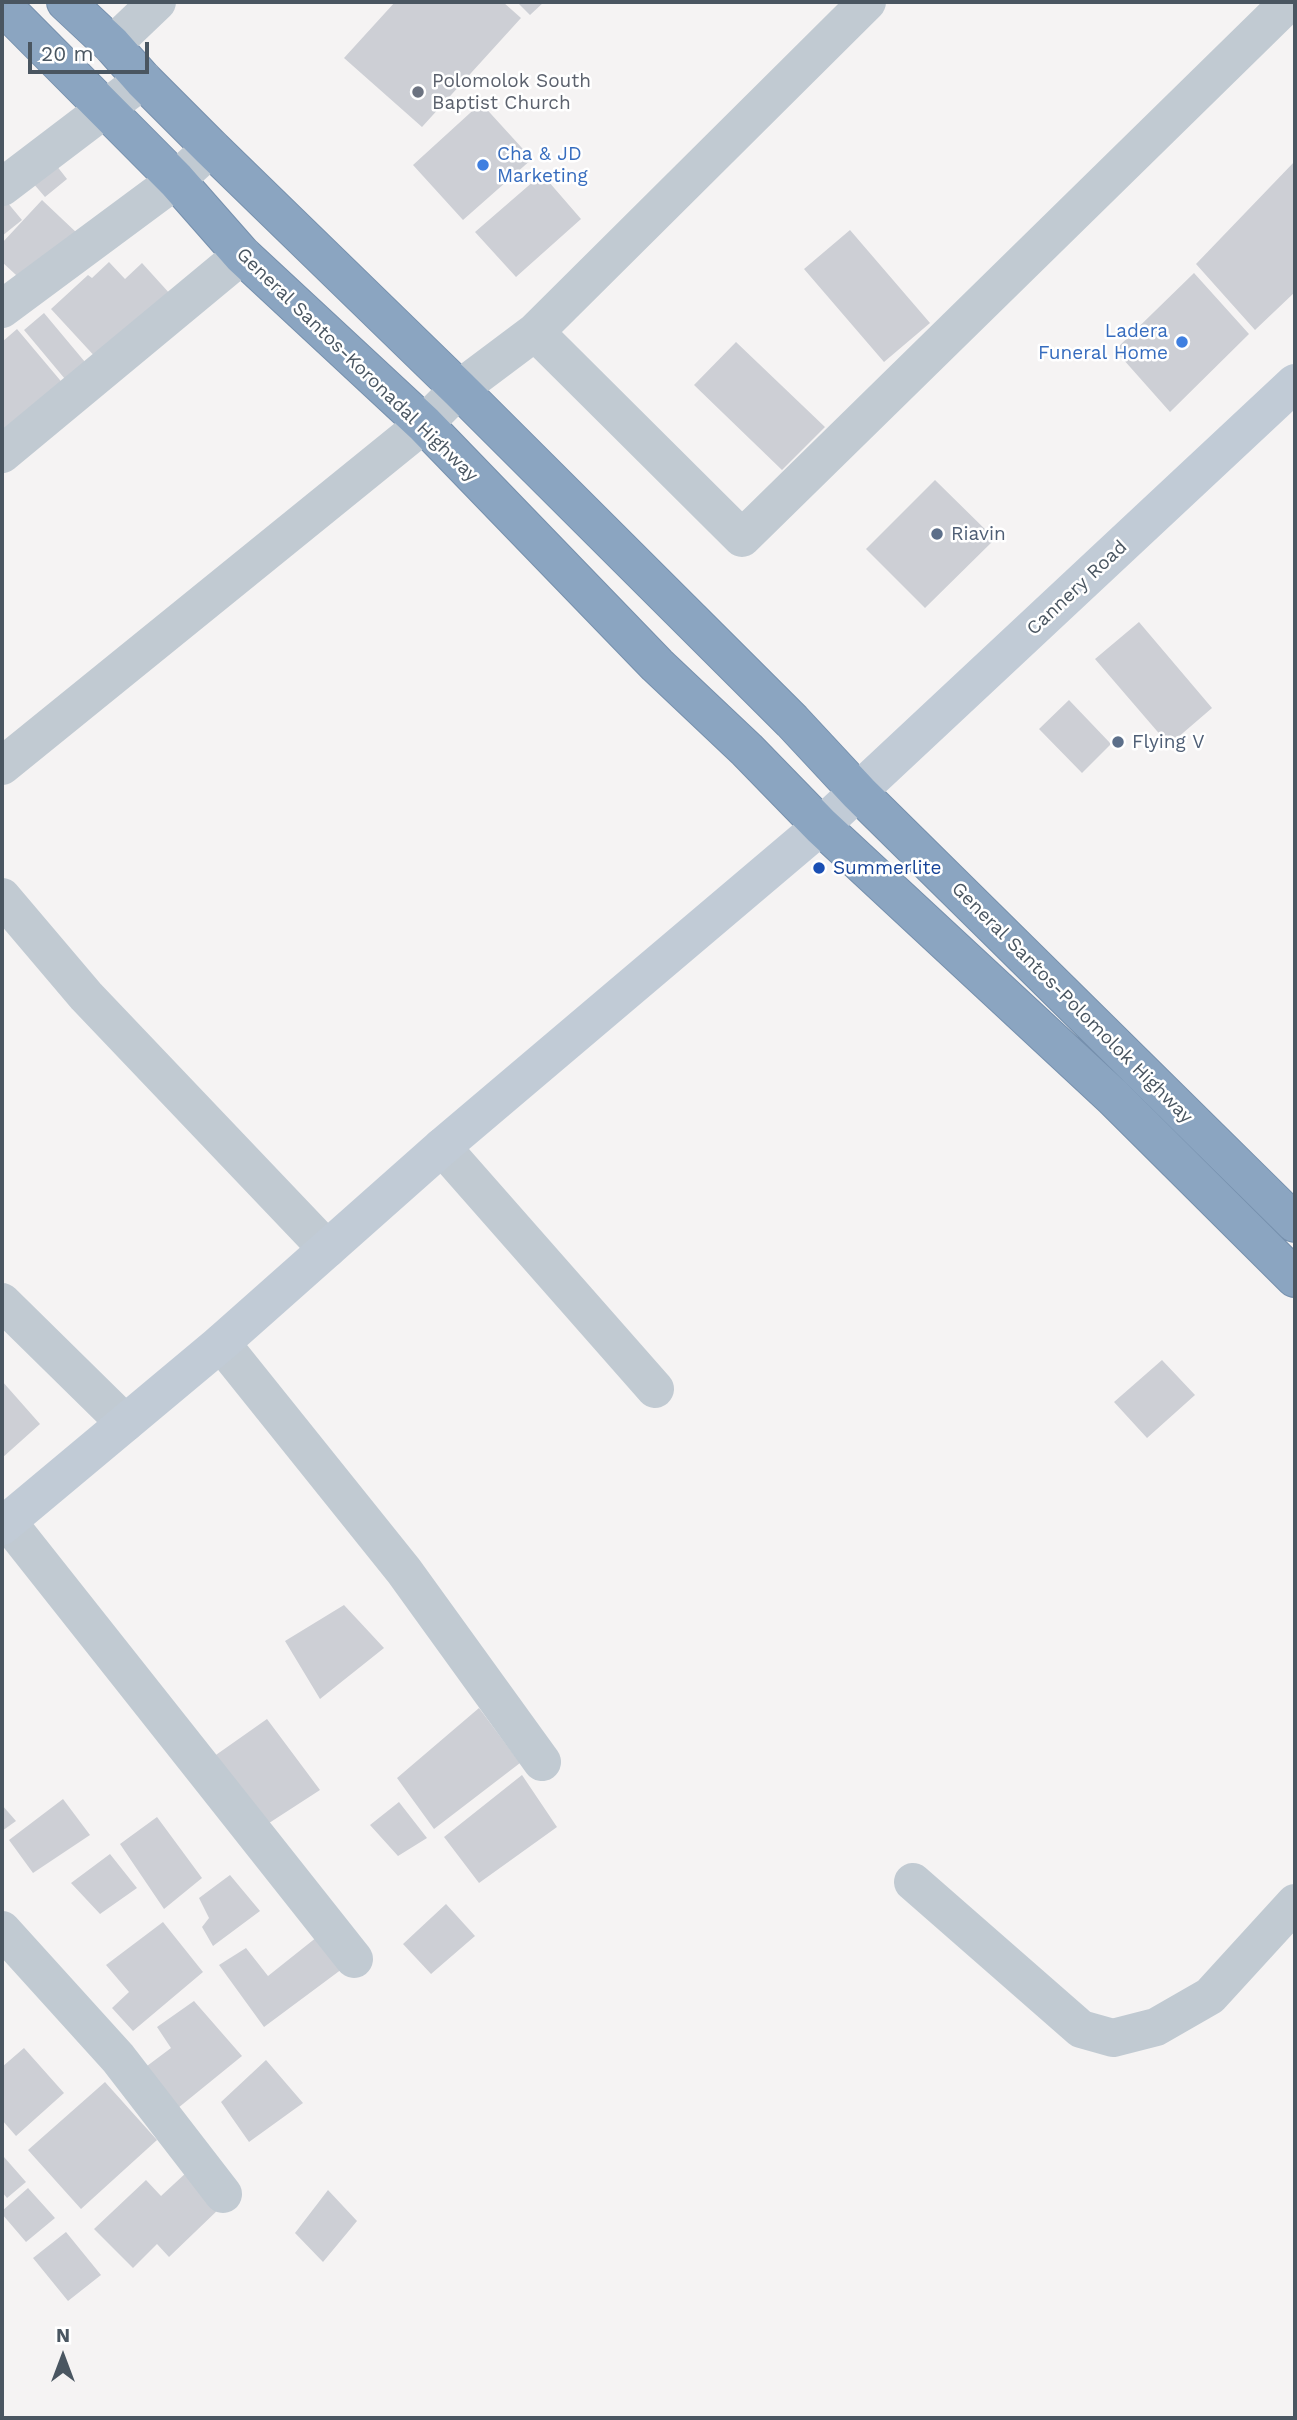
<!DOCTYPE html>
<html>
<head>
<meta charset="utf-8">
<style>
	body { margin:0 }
	#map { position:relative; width:1297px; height:2420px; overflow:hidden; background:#f5f3f3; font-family:"Work Sans",sans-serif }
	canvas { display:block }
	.frame { position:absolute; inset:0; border:4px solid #4a5661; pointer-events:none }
	.north { position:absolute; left:28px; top:2322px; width:70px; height:70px; -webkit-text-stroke:5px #fff; paint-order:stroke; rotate:0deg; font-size:19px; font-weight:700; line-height:28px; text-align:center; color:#4a5661 }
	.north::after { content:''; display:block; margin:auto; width:24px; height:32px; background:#4a5661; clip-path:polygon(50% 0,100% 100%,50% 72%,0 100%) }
	.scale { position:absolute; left:28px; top:42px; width:121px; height:32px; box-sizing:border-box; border:4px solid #4a5661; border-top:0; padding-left:9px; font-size:21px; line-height:24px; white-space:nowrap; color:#4a5661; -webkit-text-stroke:5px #fff; paint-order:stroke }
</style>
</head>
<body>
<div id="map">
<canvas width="1297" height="2420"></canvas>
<div class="frame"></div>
<div class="north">N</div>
<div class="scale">20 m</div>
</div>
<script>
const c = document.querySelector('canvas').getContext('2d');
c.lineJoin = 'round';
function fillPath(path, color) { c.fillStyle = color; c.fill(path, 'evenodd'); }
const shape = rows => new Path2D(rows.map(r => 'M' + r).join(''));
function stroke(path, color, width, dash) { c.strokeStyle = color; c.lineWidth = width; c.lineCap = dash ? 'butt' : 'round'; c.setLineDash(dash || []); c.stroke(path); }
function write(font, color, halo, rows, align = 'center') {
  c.font = font + ' "Work Sans",sans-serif'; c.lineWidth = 5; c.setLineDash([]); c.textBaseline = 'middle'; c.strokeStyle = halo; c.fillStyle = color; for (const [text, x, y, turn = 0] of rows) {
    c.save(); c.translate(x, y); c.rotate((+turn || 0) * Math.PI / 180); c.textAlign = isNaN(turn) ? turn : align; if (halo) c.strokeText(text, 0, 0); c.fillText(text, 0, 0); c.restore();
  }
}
const building = shape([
	[395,2,503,2,521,18,422,127,344,58],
	[517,2,544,2,530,15],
	[481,103,532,159,463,220,413,165],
	[49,156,67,179,45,197,26,175],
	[1295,161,1295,292,1255,330,1196,264],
	[542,174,581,219,516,277,475,232],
	[2,196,22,220,2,236],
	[42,200,78,234,28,286,2,262,2,243],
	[850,230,930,323,884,362,804,269],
	[109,262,125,279,142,263,171,295,99,361,51,309,88,275,92,278],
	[1194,273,1249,334,1170,412,1115,350],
	[44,313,85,362,65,379,24,330],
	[17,329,65,386,8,433,2,425,2,342],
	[736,342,825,427,782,470,694,385],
	[935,480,995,539,925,608,866,549],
	[1139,622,1212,708,1169,745,1095,659],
	[1069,700,1111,744,1082,773,1039,729],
	[1162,1360,1195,1395,1147,1438,1114,1402],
	[2,1381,40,1424,2,1458],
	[344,1605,384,1648,320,1699,285,1641],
	[479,1708,520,1763,434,1829,397,1778],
	[267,1719,320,1790,266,1825,213,1757],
	[522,1775,557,1827,479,1883,444,1837],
	[63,1799,90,1835,33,1873,9,1840],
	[399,1802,427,1838,398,1856,370,1825],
	[2,1805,16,1821,2,1831],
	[157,1817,202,1878,164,1909,120,1844],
	[110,1854,137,1888,100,1914,71,1883],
	[230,1875,260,1911,213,1946,202,1927,209,1918,199,1898],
	[446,1904,475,1936,431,1974,403,1944],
	[163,1922,203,1972,133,2031,112,2008,129,1992,106,1965],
	[317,1937,342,1969,264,2027,219,1965,246,1948,268,1976],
	[194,2001,242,2056,178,2108,143,2069,171,2048,157,2027],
	[24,2048,64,2093,16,2136,2,2120,2,2067],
	[266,2060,303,2103,249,2142,221,2102],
	[105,2082,157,2140,81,2209,28,2150],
	[4,2157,26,2182,7,2198,2,2192,2,2159],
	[187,2172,221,2207,169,2257,157,2244,133,2268,94,2229,146,2180,161,2196],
	[28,2188,55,2218,26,2242,2,2214,2,2211],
	[328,2190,357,2221,323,2262,295,2233],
	[66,2232,101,2275,68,2301,33,2258]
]);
const street = shape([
	[112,45,157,2],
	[2,187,143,80],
	[2,309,176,180,211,148],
	[535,332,742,538,1289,2],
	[2,454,242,255],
	[2,766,424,424,459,389,535,332,867,2],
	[2,897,86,996,327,1249],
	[442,1147,655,1389],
	[2,1302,125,1423],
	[221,1343,404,1571,542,1762],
	[7,1521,354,1959],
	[913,1882,1081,2029,1113,2038,1156,2027,1210,1996,1295,1903],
	[2,1930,118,2058,223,2194]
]);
const secondary = shape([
	[2,1526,221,1343,442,1147,821,826,1295,383]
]);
const highway = shape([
	[66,2,112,45,143,80,211,148,459,389,792,721,859,793,1295,1223],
	[2,5,176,180,242,255,424,424,657,665,747,750,821,826,1113,1097,1295,1278]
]);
const markers = [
	[418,92,7,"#6b7280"],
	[483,165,7,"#3f7fe0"],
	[1182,342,7,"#3f7fe0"],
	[937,534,7,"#5c6f8a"],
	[1118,742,7,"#5c6f8a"],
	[819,868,7,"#1a4fb4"]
];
const worshipNames = [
	["Polomolok South",432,81],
	["Baptist Church",432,103]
];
const shopNames = [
	["Cha & JD",497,154],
	["Marketing",497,176],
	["Ladera",1168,331,"right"],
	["Funeral Home",1168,353,"right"]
];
const streetNames = [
	["General Santos-Koronadal Highway",357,365,44],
	["Cannery Road",1077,588,-43],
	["General Santos-Polomolok Highway",1072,1003,45]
];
const serviceNames = [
	["Riavin",951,534],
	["Flying V",1132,742]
];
const transitNames = [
	["Summerlite",833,868]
];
fillPath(building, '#cdcfd5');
stroke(highway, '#7690ad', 40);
stroke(street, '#c1cad2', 38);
stroke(secondary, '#c1cbd6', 38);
stroke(highway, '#8ba5c1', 38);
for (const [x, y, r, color] of markers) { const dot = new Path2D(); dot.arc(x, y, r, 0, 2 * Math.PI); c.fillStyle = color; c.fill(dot); stroke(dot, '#fff', 2.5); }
write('19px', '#5b616d', '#fff', worshipNames, 'left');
write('19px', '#366cbe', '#fff', shopNames, 'left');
write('19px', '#4a5661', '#fff', streetNames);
write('19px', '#4e5e75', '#fff', serviceNames, 'left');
write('19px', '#164399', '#fff', transitNames, 'left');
</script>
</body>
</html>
